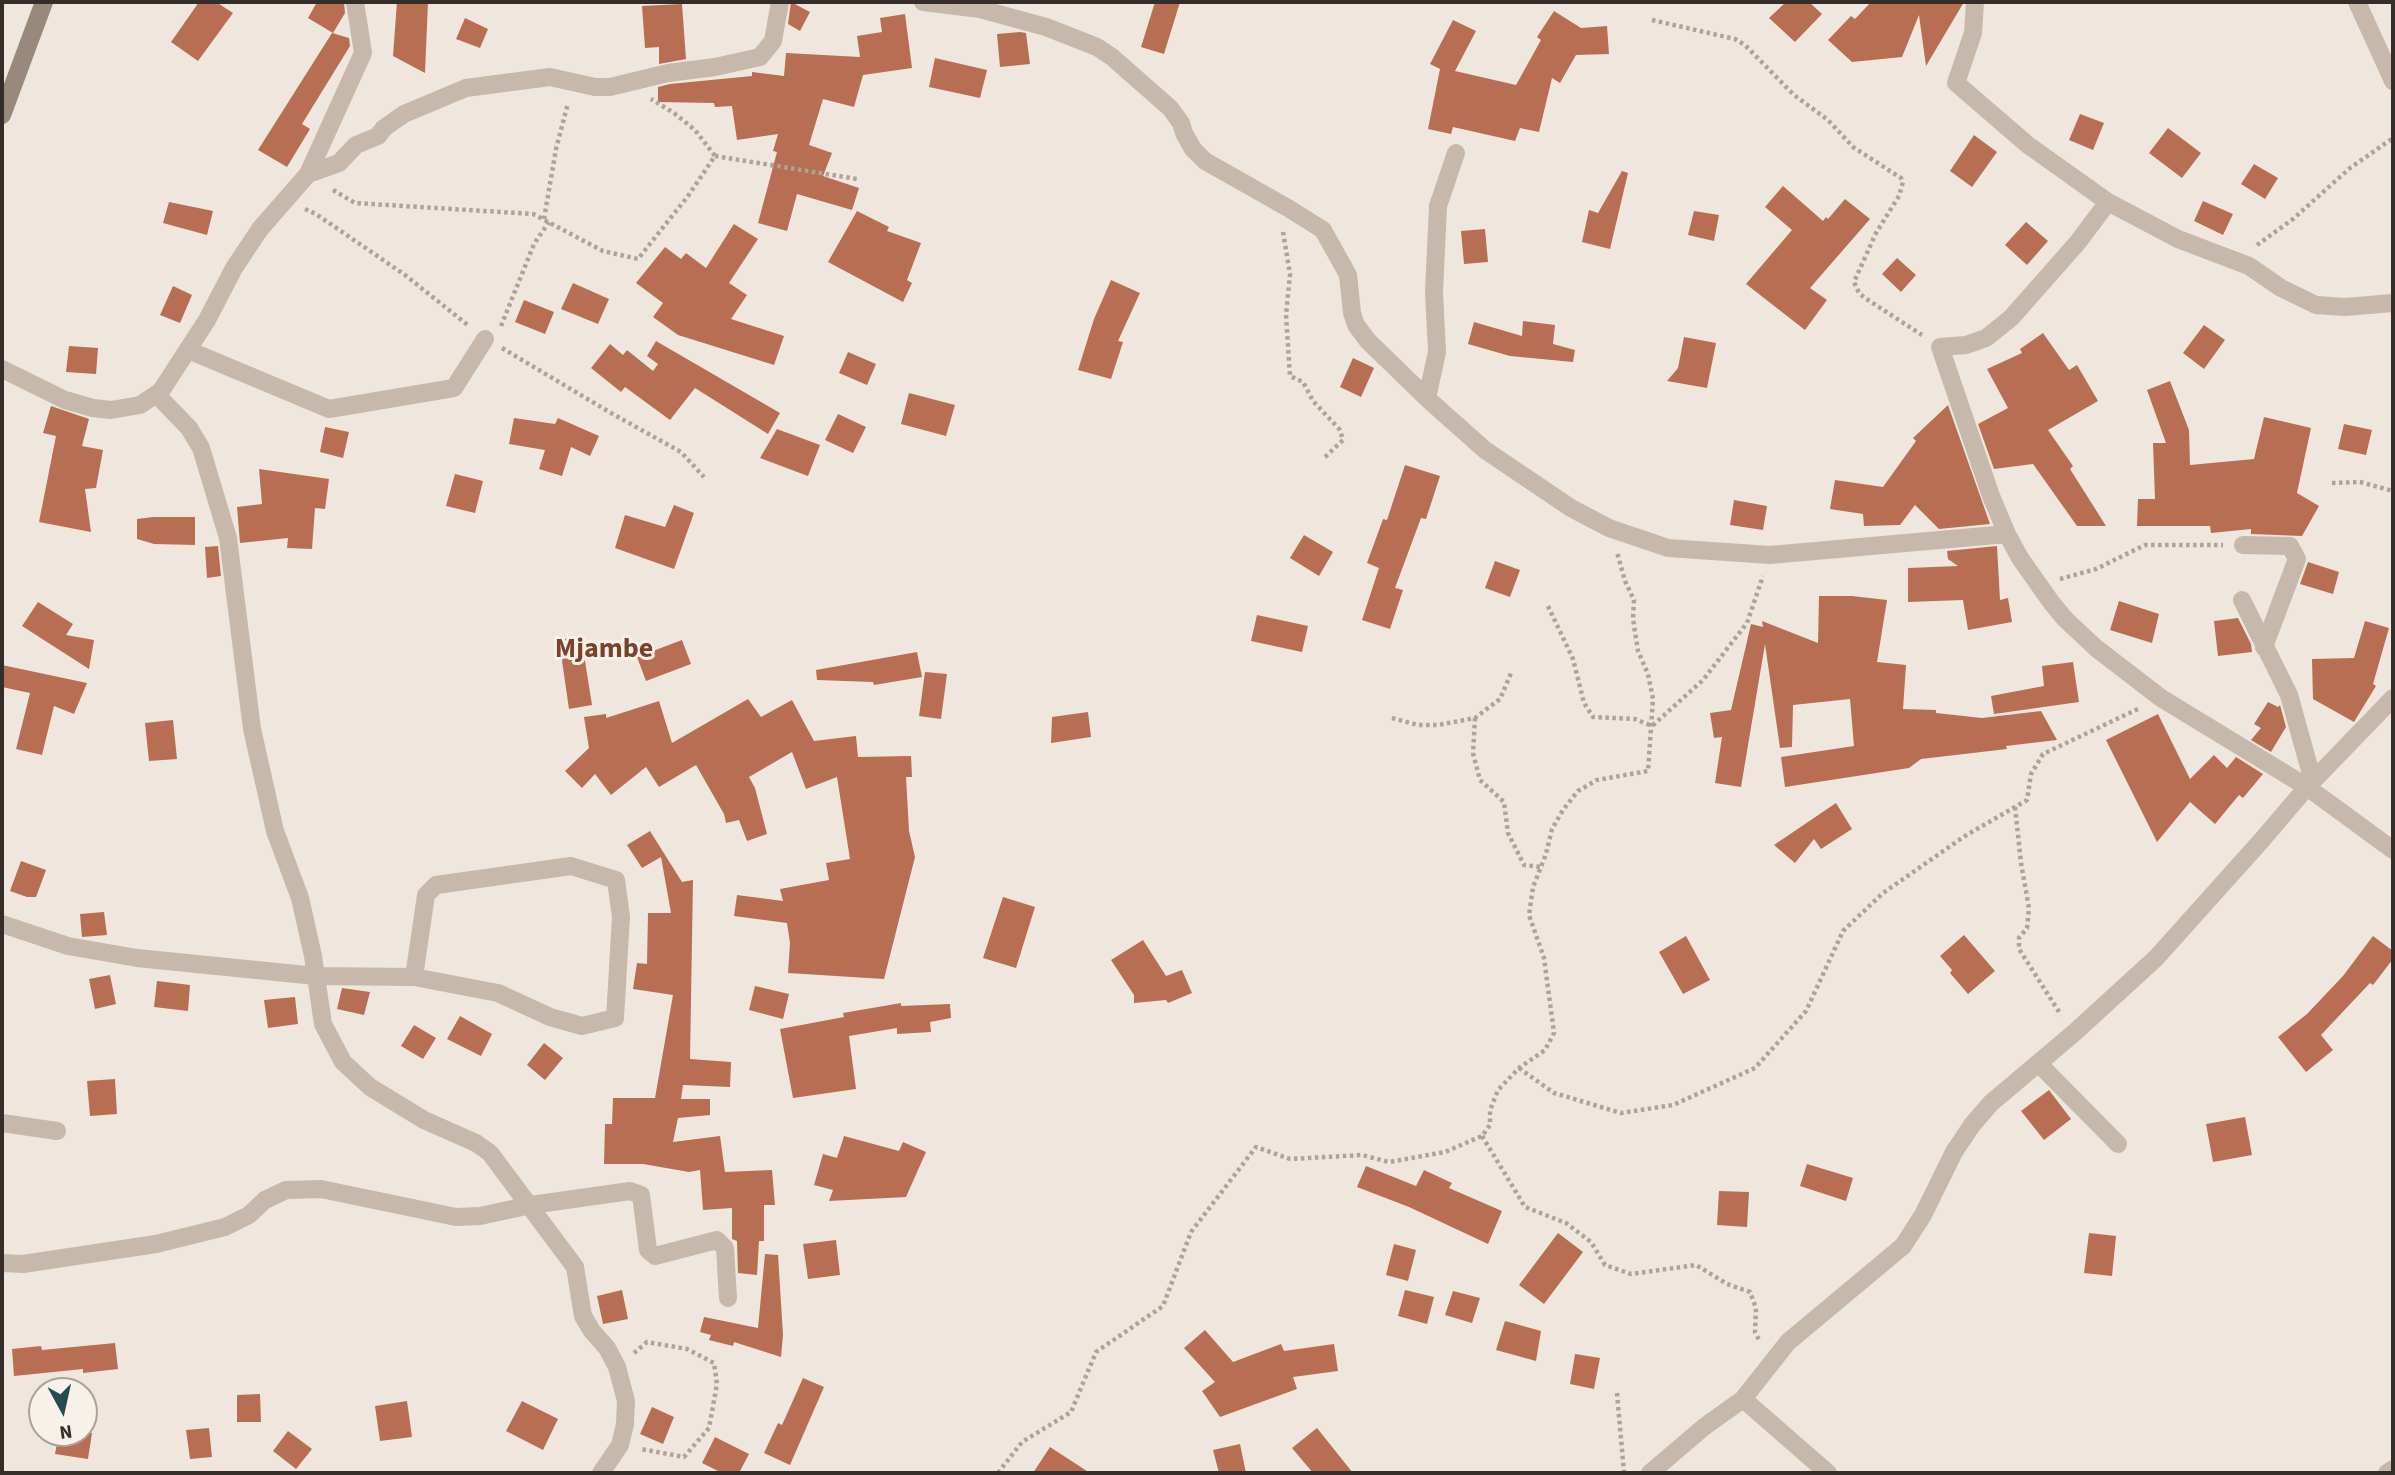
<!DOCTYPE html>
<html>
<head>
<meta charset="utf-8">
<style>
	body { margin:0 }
	#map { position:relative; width:2395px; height:1475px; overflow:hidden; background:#efe7dd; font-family:"Source Sans 3",sans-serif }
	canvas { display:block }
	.frame { position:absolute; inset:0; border:4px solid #342d29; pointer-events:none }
	.north { position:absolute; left:28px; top:1377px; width:70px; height:70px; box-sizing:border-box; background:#f7f1e9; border:2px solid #a9a39c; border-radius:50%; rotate:172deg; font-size:19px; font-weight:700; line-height:28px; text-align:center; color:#342d29 }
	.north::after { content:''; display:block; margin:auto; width:24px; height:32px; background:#234c51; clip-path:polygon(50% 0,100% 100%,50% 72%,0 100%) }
</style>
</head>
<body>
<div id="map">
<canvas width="2395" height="1475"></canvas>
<div class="frame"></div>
<div class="north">N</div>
</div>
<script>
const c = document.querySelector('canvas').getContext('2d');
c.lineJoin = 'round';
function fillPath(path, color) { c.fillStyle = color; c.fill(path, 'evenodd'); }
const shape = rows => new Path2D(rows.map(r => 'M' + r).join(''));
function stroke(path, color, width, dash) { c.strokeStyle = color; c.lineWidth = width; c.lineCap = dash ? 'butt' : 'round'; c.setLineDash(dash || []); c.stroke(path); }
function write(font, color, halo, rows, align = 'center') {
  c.font = font + ' "Source Sans 3",sans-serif'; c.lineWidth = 6; c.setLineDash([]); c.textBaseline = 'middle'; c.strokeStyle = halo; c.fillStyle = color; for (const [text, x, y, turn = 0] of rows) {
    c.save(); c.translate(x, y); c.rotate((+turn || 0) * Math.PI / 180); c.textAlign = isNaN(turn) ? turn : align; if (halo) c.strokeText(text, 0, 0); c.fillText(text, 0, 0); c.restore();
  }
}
const building = shape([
	[199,2,216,2,233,13,198,61,171,42],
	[317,2,344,2,345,13,333,33,308,18],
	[397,2,428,2,425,73,393,56],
	[791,2,810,12,800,31,788,24],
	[1155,2,1180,2,1164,54,1141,47],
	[1786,2,1809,2,1822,14,1795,42,1769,18],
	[1871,2,1964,2,1926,66,1919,15,1902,57,1852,62,1828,40,1851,16,1855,19],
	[682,4,686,59,659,64,659,47,645,48,642,6],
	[1554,11,1581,28,1607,26,1609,54,1576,55,1560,83,1552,78,1539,132,1520,128,1515,141,1453,127,1451,134,1428,129,1440,69,1430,64,1453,20,1476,31,1455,71,1516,85,1541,40,1537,37],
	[905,14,912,68,863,75,854,107,823,99,809,145,832,153,823,176,859,188,852,210,797,194,787,231,758,223,777,152,773,151,778,134,737,140,732,106,715,107,714,103,658,102,658,87,670,84,752,76,752,72,784,76,786,53,860,57,857,36,882,32,880,18],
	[465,18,488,29,480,48,456,39],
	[1020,32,1026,33,1030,64,1000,67,997,34],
	[332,33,349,38,350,46,302,124,310,129,287,167,258,150],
	[935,58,987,70,980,98,929,87],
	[2080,114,2104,123,2093,150,2069,140],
	[2168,128,2201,153,2182,178,2149,153],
	[1974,135,1997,152,1972,187,1950,171],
	[2254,164,2278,178,2265,199,2241,184],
	[1622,171,1628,173,1610,249,1582,242,1589,210,1598,213],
	[1783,186,1823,221,1826,217,1828,219,1845,199,1870,219,1810,288,1827,300,1805,330,1746,284,1792,230,1765,207],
	[2203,201,2233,214,2223,235,2194,221],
	[169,202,213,211,207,235,163,223],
	[857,211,889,227,887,231,921,243,907,280,912,283,903,302,828,262],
	[1694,211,1719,215,1714,241,1688,235],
	[2026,222,2048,241,2027,265,2005,245],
	[734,224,758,239,729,283,747,295,731,319,784,336,774,365,678,335,653,317,663,303,636,283,665,247,681,259,686,253,706,268],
	[1485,229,1488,262,1464,264,1461,231],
	[1897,258,1916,275,1901,292,1882,274],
	[1111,280,1140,293,1118,341,1123,342,1111,379,1078,370,1094,319],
	[573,283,609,299,598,324,561,309],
	[173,286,192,295,180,323,160,315],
	[524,300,554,312,545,334,515,322],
	[1523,321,1555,325,1553,344,1575,350,1573,362,1510,356,1468,344,1474,322,1522,336],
	[2204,325,2225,340,2204,369,2183,353],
	[2043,333,2069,370,2077,365,2098,401,2048,430,2073,466,2070,469,2106,526,2077,526,2033,464,1994,469,1978,424,2008,408,1987,369,2022,353,2020,349],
	[1684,337,1716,343,1707,388,1667,381,1678,368],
	[656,341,780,413,768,434,695,388,670,420,625,387,621,392,591,368,610,344,623,355,627,350,653,371,658,364,647,356],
	[69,346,98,348,96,374,66,372],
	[848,352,876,364,867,385,839,373],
	[1353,358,1374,368,1361,397,1340,387],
	[2170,381,2189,430,2190,465,2254,459,2264,417,2311,428,2297,493,2319,506,2302,536,2251,534,2251,529,2211,533,2210,526,2137,526,2138,499,2155,499,2153,443,2166,443,2147,390],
	[909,393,955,405,946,436,901,424],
	[1948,405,1990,524,1939,529,1915,505,1900,525,1864,526,1863,514,1830,509,1835,480,1883,487,1916,441,1913,438],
	[51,406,89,419,82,446,103,450,96,488,85,489,91,532,39,522,56,436,43,433],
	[838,414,866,427,853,453,825,440],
	[514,418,555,424,558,418,599,436,590,456,571,447,562,476,539,469,545,450,509,444],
	[2344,424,2372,430,2366,455,2338,449],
	[325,427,349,432,343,458,320,452],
	[777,429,820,445,808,476,760,458],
	[1405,465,1440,476,1426,519,1421,518,1395,588,1403,590,1390,629,1362,620,1379,568,1367,563,1383,519,1387,520],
	[259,469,329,479,325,509,315,508,312,549,287,548,288,538,240,543,237,507,262,504],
	[455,474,483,481,475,513,446,506],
	[1734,500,1767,506,1763,530,1730,525],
	[674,505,694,513,674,569,615,548,625,515,665,527],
	[153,517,195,517,195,545,154,544,137,539,137,519],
	[1304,535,1333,552,1319,576,1290,558],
	[218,546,221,576,207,578,205,547],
	[1997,546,2000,600,2008,598,2012,622,1968,630,1963,600,1908,602,1908,568,1958,566,1948,559,1947,551],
	[1495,561,1520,570,1510,597,1485,588],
	[2308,562,2339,572,2333,594,2300,584],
	[1819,596,1852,596,1887,600,1877,662,1906,665,1903,709,1936,710,1936,713,1982,718,2041,711,2057,740,2006,746,2007,749,1921,759,1909,768,1785,787,1781,757,1854,746,1850,699,1793,705,1792,747,1780,748,1765,644,1741,787,1715,783,1722,737,1714,738,1710,713,1731,710,1751,624,1763,627,1762,621,1818,643],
	[2119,601,2159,614,2152,643,2110,630],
	[38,602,73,624,66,635,94,640,89,669,22,626],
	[1257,615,1308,626,1302,652,1251,641],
	[2238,618,2251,644,2252,652,2218,656,2214,621],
	[2365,621,2389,628,2373,684,2376,686,2354,722,2313,699,2312,659,2354,658],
	[581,636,592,705,569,709,559,640],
	[682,640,691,664,646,681,637,657],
	[917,652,922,677,874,685,873,682,817,680,816,670],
	[2073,662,2079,702,1994,714,1991,696,2044,686,2042,666],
	[2,665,87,683,74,714,54,706,42,755,16,749,30,693,2,687],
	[925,672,947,674,941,719,919,716],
	[748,699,761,717,792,700,814,741,856,736,858,757,911,756,912,777,906,777,909,831,915,857,884,979,788,973,790,943,787,923,734,916,737,895,783,901,780,889,829,880,826,863,850,859,837,777,806,789,792,752,749,777,755,788,767,834,747,841,739,820,726,823,724,814,696,765,659,787,646,767,611,795,595,774,582,788,565,771,589,748,584,717,606,714,606,718,659,701,672,743],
	[2268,702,2278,707,2280,705,2286,727,2271,752,2251,740,2261,728,2254,724],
	[1088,712,1091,737,1051,743,1052,717],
	[2158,714,2190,779,2214,755,2227,768,2236,757,2263,774,2243,798,2239,795,2215,824,2190,802,2157,842,2106,740],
	[173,720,177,759,149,761,145,723],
	[1836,803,1852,829,1821,849,1814,839,1795,863,1774,845],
	[650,831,682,882,693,880,690,1059,731,1062,730,1087,683,1085,681,1099,710,1099,710,1115,678,1118,673,1142,720,1136,725,1172,772,1170,775,1205,764,1205,764,1241,759,1241,757,1275,738,1273,737,1241,732,1239,732,1208,703,1210,700,1170,689,1172,643,1164,604,1164,605,1124,612,1124,613,1098,655,1098,673,995,633,989,637,963,647,964,648,913,671,913,661,857,642,868,627,845],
	[21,861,46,870,36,897,27,897,10,891],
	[1003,897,1035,907,1016,968,983,958],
	[104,912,107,935,82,937,80,914],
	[1964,935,1995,971,1968,994,1950,973,1952,970,1940,956],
	[1686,936,1710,980,1683,994,1659,952],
	[2373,936,2393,951,2393,959,2373,985,2370,983,2321,1035,2333,1050,2306,1072,2278,1037,2307,1014,2343,976],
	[1143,940,1166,976,1182,970,1192,993,1168,1003,1166,1000,1134,1003,1134,995,1111,960],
	[110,975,116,1004,95,1009,89,979],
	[157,981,190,985,188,1011,154,1007],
	[755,986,789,994,783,1019,749,1010],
	[342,988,370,992,364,1015,337,1009],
	[295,997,298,1024,268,1028,264,1000],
	[901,1003,901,1006,950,1004,951,1018,930,1022,931,1032,897,1034,897,1028,849,1036,856,1089,793,1098,780,1029,844,1017,843,1013],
	[460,1016,492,1034,481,1056,447,1039],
	[414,1025,436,1038,423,1059,401,1046],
	[544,1043,563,1058,545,1080,527,1065],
	[115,1079,117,1114,90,1116,87,1081],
	[2049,1090,2071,1119,2044,1140,2021,1111],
	[2245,1117,2252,1155,2213,1162,2206,1124],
	[844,1136,899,1151,903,1142,926,1152,906,1197,829,1201,833,1190,814,1185,823,1154,837,1158],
	[1807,1164,1853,1178,1846,1201,1800,1186],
	[1366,1166,1416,1186,1424,1170,1452,1183,1449,1188,1502,1211,1488,1244,1409,1207,1357,1187],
	[1719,1191,1749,1192,1747,1227,1717,1225],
	[1558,1233,1583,1252,1544,1304,1519,1285],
	[2089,1233,2116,1236,2112,1276,2084,1273],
	[836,1240,840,1275,808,1279,803,1244],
	[1394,1244,1416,1250,1408,1281,1386,1275],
	[765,1254,778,1255,783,1335,781,1357,734,1342,733,1346,709,1340,711,1335,700,1332,704,1317,758,1328],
	[622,1290,628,1319,603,1324,597,1296],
	[1405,1290,1434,1297,1427,1324,1398,1316],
	[1453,1291,1480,1298,1472,1323,1445,1315],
	[1505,1321,1541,1331,1536,1361,1496,1350],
	[1205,1330,1233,1362,1281,1344,1284,1351,1334,1344,1338,1371,1293,1377,1297,1389,1220,1417,1202,1391,1215,1382,1184,1348],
	[115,1343,118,1369,83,1373,83,1369,14,1376,12,1349,41,1346,42,1350],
	[1575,1354,1600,1358,1594,1389,1570,1384],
	[803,1378,824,1387,790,1465,764,1453,778,1423,782,1425],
	[260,1394,261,1422,237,1422,237,1395],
	[407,1401,412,1437,380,1441,375,1406],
	[522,1401,558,1419,543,1450,506,1431],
	[652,1407,674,1417,663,1444,640,1434],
	[209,1428,212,1457,190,1459,186,1430],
	[1317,1428,1353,1473,1313,1473,1292,1448],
	[288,1431,312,1449,296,1469,273,1451],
	[59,1433,92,1433,88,1459,55,1454],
	[715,1437,749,1454,739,1473,722,1473,702,1463],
	[1240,1444,1246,1473,1219,1473,1213,1450],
	[1050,1447,1090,1473,1033,1473]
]);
const path = shape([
	[1652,20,1735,39,1745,45,1794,95,1828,120,1853,147,1901,178,1903,182,1899,196,1876,233,1854,282,1859,293,1865,298,1922,335],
	[715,156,857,179],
	[333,190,355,203,533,214,603,251,638,259,688,196,715,156,695,130,674,113,651,99],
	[305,209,316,214,405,275,469,326],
	[544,219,556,149,568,103],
	[1283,232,1290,274,1286,315,1290,376,1303,382,1313,401,1340,430,1343,440,1323,459],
	[2257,245,2293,219,2350,168,2393,138],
	[501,326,534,244,549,222],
	[502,348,611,413,681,452,704,477],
	[2332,483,2360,482,2393,491],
	[2060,579,2096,569,2145,545,2223,545],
	[1548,606,1573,659,1584,703,1593,717,1635,719,1652,726,1703,680,1747,623,1763,576],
	[1392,718,1418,725,1438,725,1475,718,1500,699,1512,671],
	[1475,718,1473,753,1480,780,1504,802,1508,833,1524,865,1541,867],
	[2015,807,2021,863,2029,908,2027,928,2019,938,2019,949,2061,1015],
	[1519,1068,1554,1093,1621,1113,1673,1105,1755,1068,1806,1011,1843,931,1883,893,1965,836,2027,800,2031,774,2043,754,2138,709],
	[1482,1136,1525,1207,1566,1223,1591,1242,1605,1265,1631,1274,1696,1265,1727,1284,1750,1292,1756,1308,1755,1332,1760,1342],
	[634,1353,647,1342,687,1349,714,1363,717,1384,709,1428,684,1457,641,1449],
	[1617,1393,1624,1473],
	[998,1473,1022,1442,1071,1412,1096,1352,1163,1306,1191,1232,1256,1147,1290,1159,1362,1155,1389,1162,1445,1152,1482,1136,1490,1125,1490,1110,1498,1090,1519,1068,1545,1050,1554,1033,1544,958,1529,915,1533,887,1546,854,1552,829,1563,810,1578,791,1597,780,1648,771,1653,699,1648,674,1638,651,1633,619,1634,600,1625,581,1617,552]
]);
const minor = shape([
	[923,2,980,9,1046,27,1097,47,1112,57,1170,108,1181,123,1184,133,1193,149,1205,161,1288,208,1323,230,1348,275,1352,313,1356,325,1368,341,1431,402,1485,450,1571,508,1609,528,1668,548,1770,555,2007,534],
	[1975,2,1973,33,1956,83,2028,145,2108,202,2178,239,2249,266,2281,288,2316,305,2345,307,2393,303],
	[2357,2,2393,81],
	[308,174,363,53,355,2],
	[2108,202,2078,242,2011,318,1986,338,1966,345,1940,347,1991,496,2007,534,2020,558,2051,602,2065,619,2096,648,2161,698,2307,787,2393,850],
	[188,350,329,409,454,388,485,339],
	[2,369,65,400,93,408,111,410,140,405,161,391,207,320,234,268,260,229,308,174,339,163,356,145,378,136,384,128,404,114,466,88,550,77,595,87,610,87,668,73,715,67,760,57,773,41,780,2],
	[157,395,189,428,201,448,228,538,252,729,275,831,300,898,313,956,323,1024,343,1062,370,1087,424,1120,476,1143,490,1153,575,1267,583,1316,592,1331,607,1348,617,1367,626,1401,625,1424,620,1445,601,1473],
	[1427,398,1437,352,1434,292,1438,206,1456,153],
	[2243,545,2290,546,2297,559,2264,647],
	[2242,600,2289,695,2313,781],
	[2,924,68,946,137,958,316,976,414,977,498,993,550,1017,582,1026,615,1018,621,917,616,880,571,866,436,885,426,895,414,977],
	[2038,1063,2118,1144],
	[2,1123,57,1131],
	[2,1263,23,1264,156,1244,225,1227,249,1215,265,1200,286,1190,321,1189,456,1217,480,1216,531,1205,630,1191,641,1195,648,1250,655,1256,717,1240,725,1248,728,1298],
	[1743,1399,1828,1473],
	[1650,1473,1704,1427,1743,1399,1788,1342,1903,1246,1923,1215,1954,1152,1972,1125,1991,1103,2074,1033,2156,958,2261,841,2307,787,2393,698],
	[2387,1473,2393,1469]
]);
const secondary = shape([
	[2,115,44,2]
]);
const quarterNames = [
	["Mjambe",604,651]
];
fillPath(building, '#b86e52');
stroke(path, '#b2a295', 4.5, [3.5, 3.5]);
stroke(minor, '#c6b8aa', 18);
stroke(secondary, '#99887c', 18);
write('bold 28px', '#7a412b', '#f7f1e9', quarterNames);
</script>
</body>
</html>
